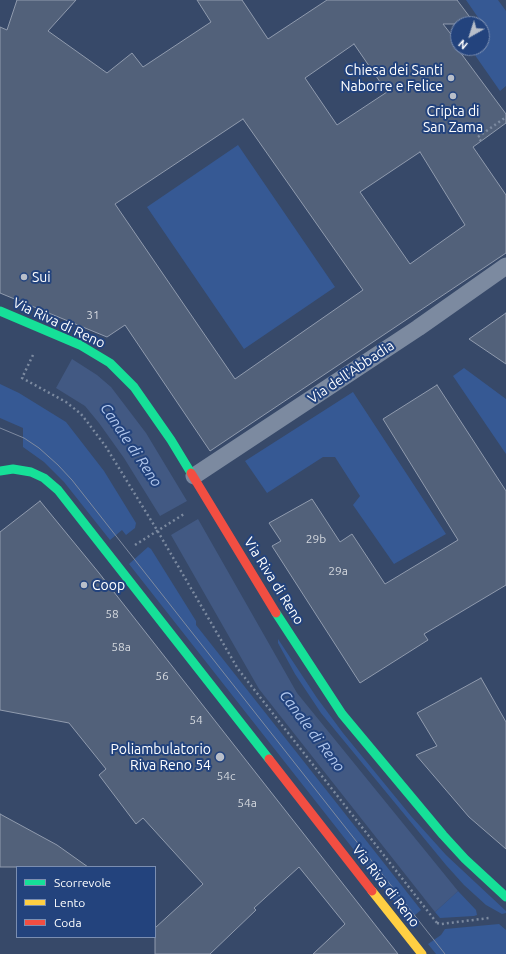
<!DOCTYPE html>
<html>
<head>
<meta charset="utf-8">
<style>
	body { margin:0 }
	#map { position:relative; width:506px; height:954px; overflow:hidden; background:#374969; font-family:Ubuntu,sans-serif }
	canvas { display:block }
	.legend { position:absolute; left:16px; top:866px; width:140px; height:72px; box-sizing:border-box; background:#23437d; border:1px solid #7b8eb1; margin:0; padding:5px 7px; list-style:none; font-size:12px; color:#fff }
	.legend li { display:flex; align-items:center; gap:8px; height:20px }
	.legend b { width:20px; border:1px solid #7b8eb1 }
	.north { position:absolute; left:450px; top:16px; width:40px; height:40px; box-sizing:border-box; background:#23437d; border:1px solid #7b8eb1; border-radius:50%; rotate:219deg; font-size:11px; font-weight:700; line-height:16px; text-align:center; color:#fff }
	.north::after { content:''; display:block; margin:auto; width:14px; height:18px; background:#b9bfca; clip-path:polygon(50% 0,100% 100%,50% 72%,0 100%) }
</style>
</head>
<body>
<div id="map">
<canvas width="506" height="954"></canvas>
<ul class="legend">
<li><b style="height:5px;background:#16e098"></b>Scorrevole</li>
<li><b style="height:5px;background:#ffcf43"></b>Lento</li>
<li><b style="height:5px;background:#f24e42"></b>Coda</li>
</ul>
<div class="north">N</div>
</div>
<script>
const c = document.querySelector('canvas').getContext('2d');
c.lineJoin = 'round';
function fillPath(path, color) { c.fillStyle = color; c.fill(path, 'evenodd'); }
const shape = rows => new Path2D(rows.map(r => 'M' + r).join(''));
function stroke(path, color, width, dash) { c.strokeStyle = color; c.lineWidth = width; c.lineCap = dash ? 'butt' : 'round'; c.setLineDash(dash || []); c.stroke(path); }
function write(font, color, halo, rows, align = 'center') {
  c.font = font + ' Ubuntu,sans-serif'; c.lineWidth = 4; c.setLineDash([]); c.textBaseline = 'middle'; c.strokeStyle = halo; c.fillStyle = color; for (const [text, x, y, turn = 0] of rows) {
    c.save(); c.translate(x, y); c.rotate((+turn || 0) * Math.PI / 180); c.textAlign = isNaN(turn) ? turn : align; if (halo) c.strokeText(text, 0, 0); c.fillText(text, 0, 0); c.restore();
  }
}
const green = shape([
	[466,0,498,0,506,11,506,86,500,91,470,48,482,48,482,32,486,29],
	[238,145,335,287,244,349,147,207],
	[464,368,506,399,506,454,453,376],
	[0,384,19,393,66,422,104,471,136,523,135,528,126,535,122,530,110,540,64,482,44,462,23,447,23,428,0,418],
	[353,392,446,534,394,564,353,505,360,496,335,457,323,457,267,493,245,461],
	[148,547,151,549,196,621,196,625,421,910,409,920,129,564],
	[278,639,317,698,343,733,411,816,446,855,506,911,506,913,502,914,486,905,464,885,446,865,321,713,295,674,278,643],
	[458,891,476,910,477,915,474,916,440,918,435,912],
	[499,924,506,930,506,954,436,954,428,944,441,935,445,929]
]);
const water = shape([
	[72,359,97,375,111,387,146,433,187,501,160,516,124,458,99,423,85,406,56,388],
	[198,519,297,693,458,891,435,912,259,689,171,535]
]);
const building = shape([
	[17,0,76,0,48,31,107,73,132,53,143,67,211,22,197,0,242,0,268,39,327,0,457,0,475,24,443,24,457,42,454,44,506,114,506,123,473,147,506,195,506,253,210,451,125,325,107,337,0,293,0,27,7,30,17,0],
	[354,44,387,92,337,125,305,78,354,44],
	[243,119,363,290,235,379,115,204,243,119],
	[420,152,465,225,410,264,360,192,420,152],
	[506,313,506,364,469,339,506,313],
	[437,385,506,491,506,585,424,634,428,640,360,683,272,546,281,541,269,523,312,499,340,542,352,534,385,584,458,540,383,419,437,385],
	[40,501,99,573,398,954,313,954,345,924,299,867,254,908,256,910,210,954,155,954,155,928,203,884,143,818,136,824,99,775,106,769,69,723,0,710,0,532,40,501],
	[481,678,506,722,506,849,469,817,416,755,437,746,417,713,481,678],
	[0,814,57,845,88,867,0,867,0,814]
]);
const path = shape([
	[481,141,478,137,506,117],
	[33,355,22,378,66,402,81,414,88,423,106,447,157,530,238,669,437,923],
	[135,545,184,514],
	[437,923,441,924,489,918]
]);
const lane = shape([
	[194,476,418,328,506,266]
]);
const fast = shape([
	[0,311,80,345,110,363,134,387,171,440,191,473],
	[0,471,13,469,31,472,44,478,58,490,269,759],
	[276,613,342,714,443,835,465,859,506,897]
]);
const slow = shape([
	[372,891,422,954]
]);
const jam = shape([
	[191,473,276,613],
	[269,759,372,891]
]);
const tram = shape([
	[0,428,24,438,39,448,58,465,72,480,445,954]
]);
const markers = [
	[451,78,4,"#b9bfca"],
	[453,96,4,"#b9bfca"],
	[24,277,4,"#b9bfca"],
	[84,585,4,"#b9bfca"],
	[220,757,5,"#b9bfca"]
];
const numberNames = [
	["31",93,315],
	["29b",316,539],
	["29a",338,571],
	["58",112,614],
	["58a",121,647],
	["56",162,676],
	["54",196,720],
	["54c",226,776],
	["54a",247,803]
];
const poiNames = [
	["Chiesa dei Santi",443,70],
	["Naborre e Felice",443,86],
	["Cripta di",453,111,"center"],
	["San Zama",453,127,"center"],
	["Sui",32,277,"left"],
	["Coop",92,585,"left"],
	["Poliambulatorio",211,749],
	["Riva Reno 54",211,765]
];
const streetNames = [
	["Via Riva di Reno",59,323,25],
	["Via dell'Abbadia",351,372,-34],
	["Via Riva di Reno",274,581,58],
	["Via Riva di Reno",386,886,52]
];
const waterNames = [
	["Canale di Reno",131,445,56],
	["Canale di Reno",312,731,53]
];
fillPath(green, '#365994');
fillPath(water, '#425983');
fillPath(building, '#52617a');
stroke(building, '#909bae', 1);
stroke(path, '#7c8aa0', 2.5, [2, 3]);
stroke(lane, '#7c8aa0', 17);
stroke(fast, '#16e098', 9);
stroke(slow, '#ffcf43', 9);
stroke(jam, '#f24e42', 9);
stroke(tram, '#7e8aa0', 1);
for (const [x, y, r, color] of markers) { const dot = new Path2D(); dot.arc(x, y, r, 0, 2 * Math.PI); c.fillStyle = color; c.fill(dot); stroke(dot, '#23437d', 1.5); }
write('12px', '#d4d8de', null, numberNames);
write('14px', '#fff', '#23437d', poiNames, 'right');
write('14px', '#fff', '#23437d', streetNames);
write('italic 15px', '#b2c8ee', '#23437d', waterNames);
</script>
</body>
</html>
